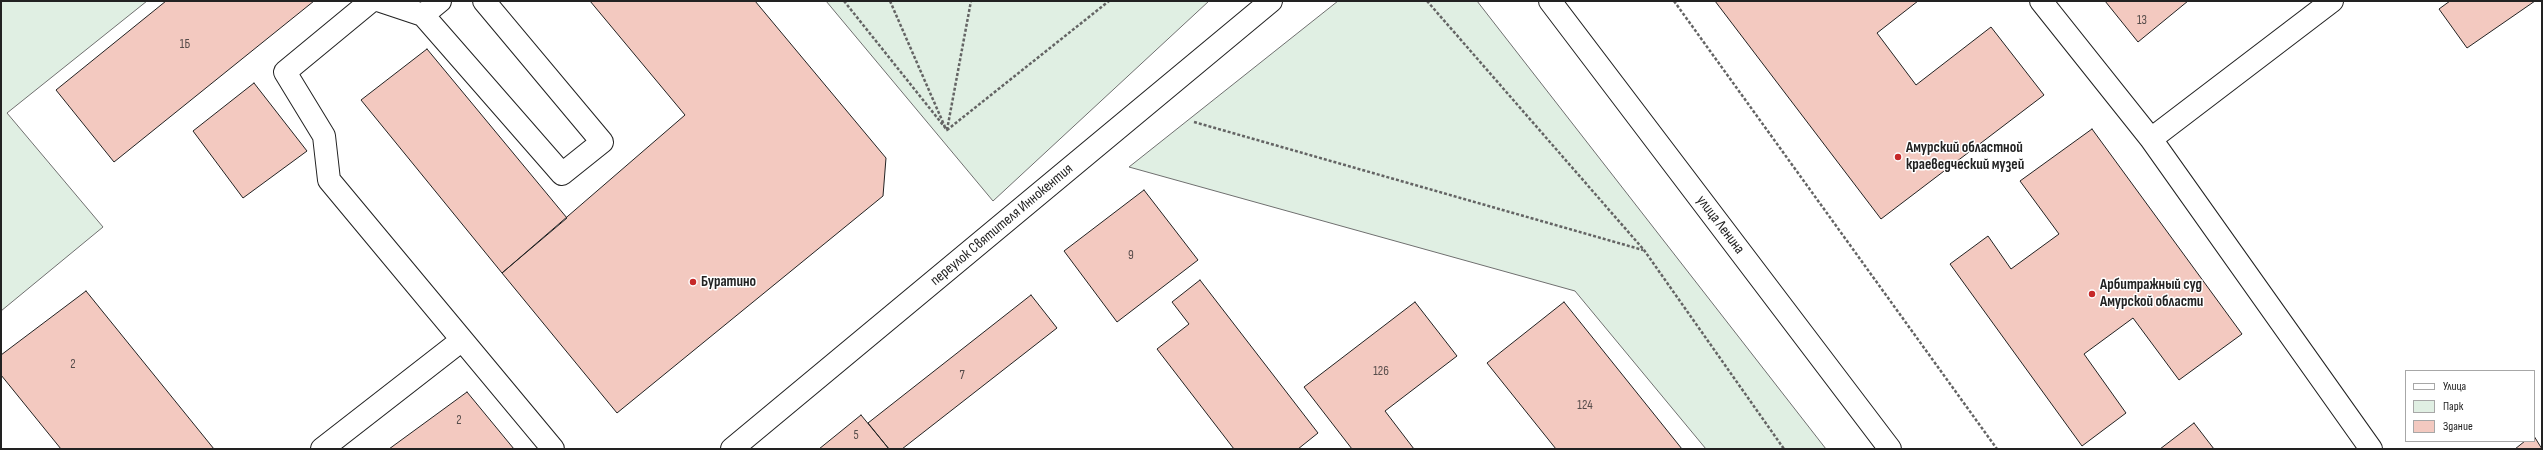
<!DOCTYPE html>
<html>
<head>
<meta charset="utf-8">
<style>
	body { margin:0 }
	#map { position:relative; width:2543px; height:450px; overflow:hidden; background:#fff; font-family:"Sofia Sans Condensed",sans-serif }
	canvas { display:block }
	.frame { position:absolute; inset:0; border:2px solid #222; pointer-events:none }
	.legend { position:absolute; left:2405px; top:370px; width:130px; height:72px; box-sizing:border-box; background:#fff; border:1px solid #a7a7a7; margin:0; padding:5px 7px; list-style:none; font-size:12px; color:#222 }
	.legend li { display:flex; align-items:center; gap:8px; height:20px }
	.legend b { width:20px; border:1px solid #a7a7a7 }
</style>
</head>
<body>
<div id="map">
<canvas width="2543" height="450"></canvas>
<div class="frame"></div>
<ul class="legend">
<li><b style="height:5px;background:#fff"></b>Улица</li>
<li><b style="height:11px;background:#e0efe3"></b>Парк</li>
<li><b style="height:11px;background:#f3c9c0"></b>Здание</li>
</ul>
</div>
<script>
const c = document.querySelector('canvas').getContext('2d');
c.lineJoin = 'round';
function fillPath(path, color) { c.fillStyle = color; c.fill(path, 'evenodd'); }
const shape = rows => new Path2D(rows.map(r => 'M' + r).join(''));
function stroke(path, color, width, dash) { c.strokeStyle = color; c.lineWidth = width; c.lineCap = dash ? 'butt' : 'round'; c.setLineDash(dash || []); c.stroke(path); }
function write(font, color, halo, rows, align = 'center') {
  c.font = font + ' "Sofia Sans Condensed",sans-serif'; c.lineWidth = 3; c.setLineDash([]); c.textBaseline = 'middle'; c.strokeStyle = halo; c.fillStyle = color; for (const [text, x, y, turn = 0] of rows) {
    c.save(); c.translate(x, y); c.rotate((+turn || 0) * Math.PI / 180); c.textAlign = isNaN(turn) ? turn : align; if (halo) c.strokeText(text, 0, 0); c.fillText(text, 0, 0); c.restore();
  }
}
const green = shape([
	[1,1,147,1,7,113,103,227,1,311,1,1],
	[826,1,1209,1,993,201,826,1],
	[1338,1,1477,1,1826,449,1706,449,1575,291,1129,167,1338,1]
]);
const building = shape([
	[166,1,314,1,114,162,56,90,166,1],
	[590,1,755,1,886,158,883,196,617,413,502,273,685,115,590,1],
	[1715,1,1918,1,1877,33,1916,85,1991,27,2044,95,1881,219,1715,1],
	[2105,1,2188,1,2138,42,2105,1],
	[2450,1,2535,1,2467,48,2439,9,2450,1],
	[427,49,567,218,502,273,361,100,427,49],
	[254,83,307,151,243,198,193,131,254,83],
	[2092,129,2242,334,2179,380,2133,318,2084,354,2126,413,2082,446,1950,264,1988,236,2011,269,2059,234,2020,181,2092,129],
	[1144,190,1198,260,1117,322,1064,251,1144,190],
	[1200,280,1318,433,1298,449,1234,449,1157,349,1189,324,1172,302,1200,280],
	[86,291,214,449,61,449,1,375,1,355,86,291],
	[1031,295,1057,328,902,449,889,449,868,423,1031,295],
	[1415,302,1457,356,1385,411,1414,449,1352,449,1304,387,1415,302],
	[1564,302,1682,449,1556,449,1487,363,1564,302],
	[467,392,514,449,389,449,467,392],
	[861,415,889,449,819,449,861,415],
	[2194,423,2214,449,2160,449,2194,423],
	[2534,436,2542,449,2515,449,2525,441,2534,441,2534,436]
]);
const path = shape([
	[844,1,947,130,1109,1],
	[890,1,945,127],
	[1427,1,1644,250,1784,449],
	[1674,1,1997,449],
	[1194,122,1643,250],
	[947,130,971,1]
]);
const minor = shape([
	[371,1,285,72,324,136,329,180,553,449],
	[381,1,423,15,562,174,602,142,484,1],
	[2041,1,2151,139,2332,1],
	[423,15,440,1],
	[2151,139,2371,449],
	[322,449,462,340],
	[732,449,1271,1]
]);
const major = shape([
	[1550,1,1890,449]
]);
const markers = [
	[1898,157,4,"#c62828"],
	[693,282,4,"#c62828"],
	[2092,294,4,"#c62828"]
];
const numberNames = [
	["13",2142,21],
	["1Б",185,45],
	["9",1131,256],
	["2",73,365],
	["126",1381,372],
	["7",962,376],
	["124",1585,406],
	["2",459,421],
	["5",856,436]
];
const poiNames = [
	["Амурский областной",1906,148],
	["краеведческий музей",1906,165],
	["Буратино",701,282],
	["Арбитражный суд",2100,285],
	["Амурской области",2100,302]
];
const streetNames = [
	["переулок Святителя Иннокентия",1002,225,-40],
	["улица Ленина",1720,225,53]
];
fillPath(green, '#e0efe3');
stroke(green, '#6f6f6f', 1);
fillPath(building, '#f3c9c0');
stroke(building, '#222', 1);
stroke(minor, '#222', 24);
stroke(major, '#222', 24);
stroke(path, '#646464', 2.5, [3, 2]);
stroke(minor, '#fff', 22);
stroke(major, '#fff', 22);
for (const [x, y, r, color] of markers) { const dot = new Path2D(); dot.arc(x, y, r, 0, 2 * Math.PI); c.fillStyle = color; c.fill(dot); stroke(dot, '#fff', 1.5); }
write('13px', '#564c4a', null, numberNames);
write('bold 15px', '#222', '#fff', poiNames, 'left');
write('15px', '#222', '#fff', streetNames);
</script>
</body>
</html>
